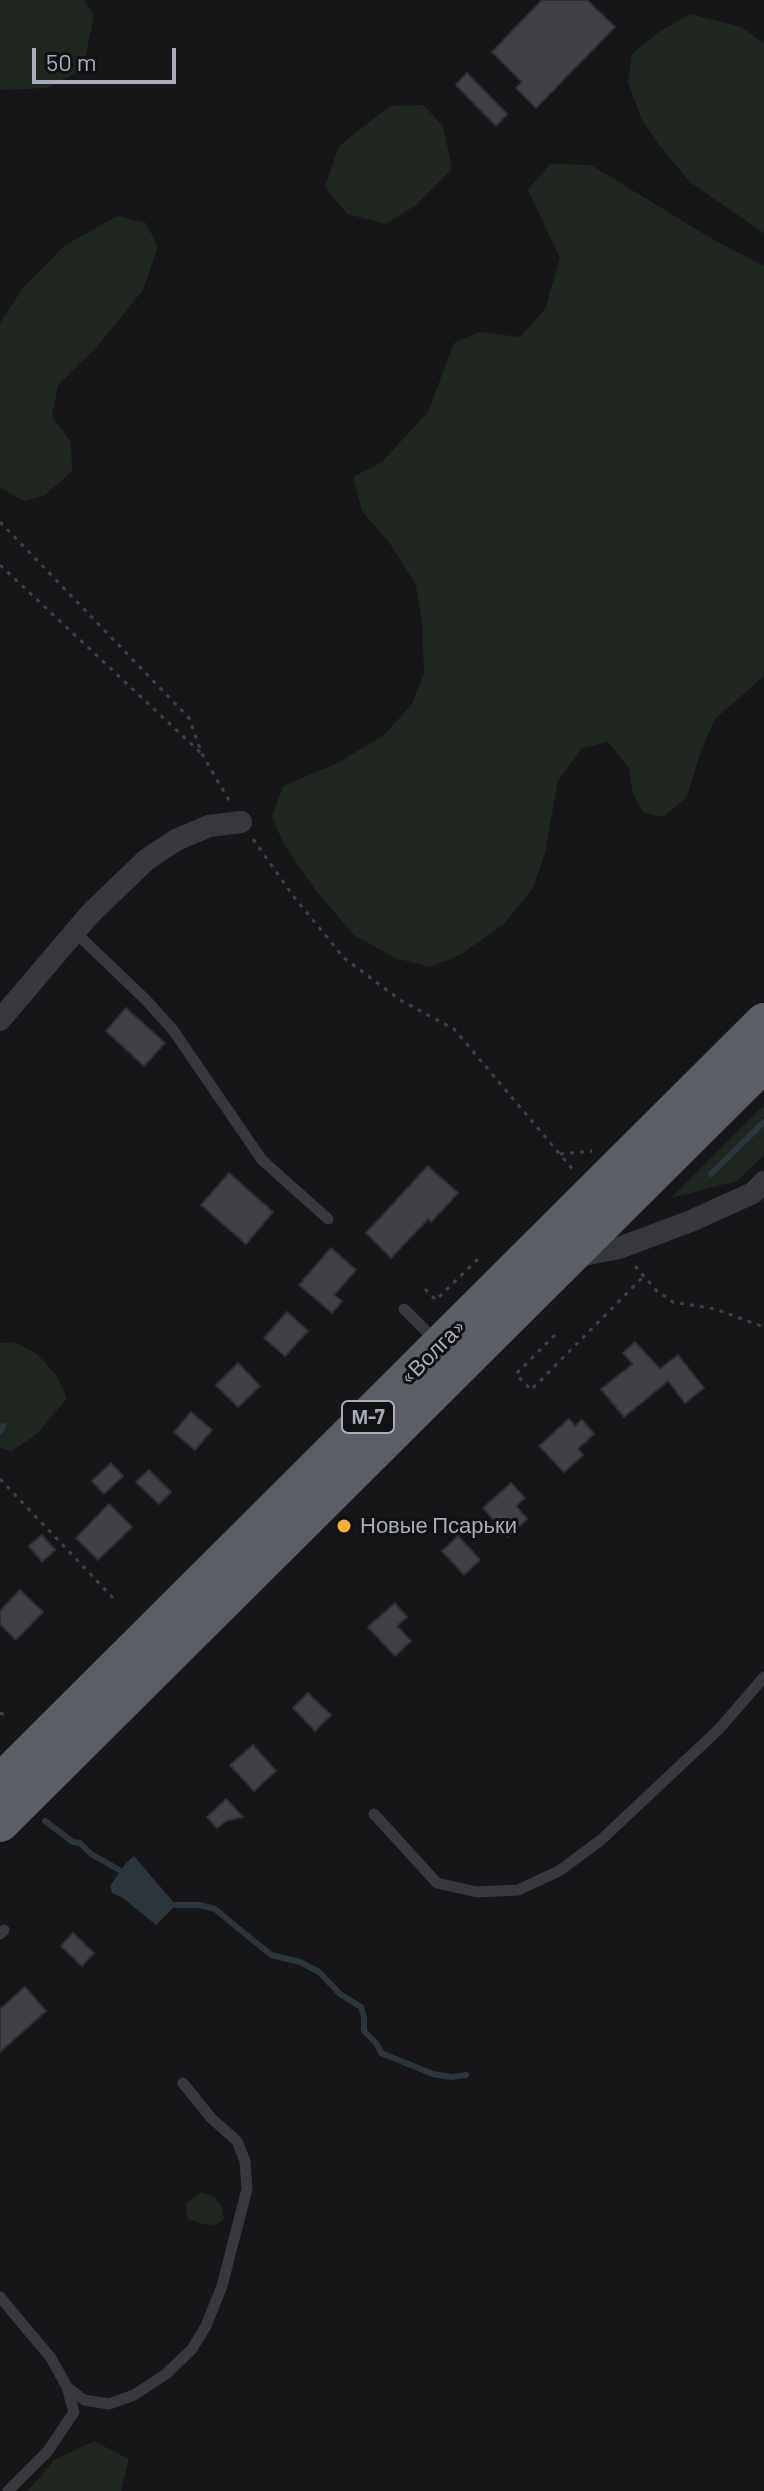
<!DOCTYPE html>
<html>
<head>
<meta charset="utf-8">
<style>
	body { margin:0 }
	#map { position:relative; width:764px; height:2491px; overflow:hidden; background:#161618; font-family:Barlow,sans-serif }
	canvas { display:block }
	.scale { position:absolute; left:32px; top:48px; width:144px; height:36px; box-sizing:border-box; border:4px solid #a8adb8; border-top:0; padding-left:10px; font-size:24px; line-height:28px; white-space:nowrap; color:#a8adb8; -webkit-text-stroke:6px #111113; paint-order:stroke }
</style>
</head>
<body>
<div id="map">
<canvas width="764" height="2491"></canvas>
<div class="scale">50 m</div>
</div>
<script>
const c = document.querySelector('canvas').getContext('2d');
c.lineJoin = 'round';
function fillPath(path, color) { c.fillStyle = color; c.fill(path, 'evenodd'); }
const shape = rows => new Path2D(rows.map(r => 'M' + r).join(''));
function stroke(path, color, width, dash) { c.strokeStyle = color; c.lineWidth = width; c.lineCap = dash ? 'butt' : 'round'; c.setLineDash(dash || []); c.stroke(path); }
function write(font, color, halo, rows, align = 'center') {
  c.font = font + ' Barlow,sans-serif'; c.lineWidth = 6; c.setLineDash([]); c.textBaseline = 'middle'; c.strokeStyle = halo; c.fillStyle = color; for (const [text, x, y, turn = 0] of rows) {
    c.save(); c.translate(x, y); c.rotate((+turn || 0) * Math.PI / 180); c.textAlign = isNaN(turn) ? turn : align; if (halo) c.strokeText(text, 0, 0); c.fillText(text, 0, 0); c.restore();
  }
}
const green = shape([
	[0,0,84,0,94,15,83,69,48,88,0,90],
	[690,14,741,27,764,43,764,233,691,183,659,145,642,120,628,82,632,54,660,31],
	[423,105,443,126,452,169,416,205,386,224,347,214,325,187,339,146,390,106],
	[550,164,591,165,714,240,764,266,764,676,714,720,699,757,687,797,663,817,643,812,633,794,629,768,608,742,582,748,558,781,545,853,533,888,503,925,460,955,430,967,395,958,354,935,317,892,284,845,272,817,283,786,336,764,384,735,412,704,424,673,422,622,416,585,389,542,362,511,353,477,382,462,428,412,454,343,480,332,520,337,545,309,560,258,528,190],
	[117,216,146,223,158,247,143,290,95,349,58,385,52,416,71,442,72,471,44,496,23,501,0,487,0,323,23,288,64,246],
	[764,1105,764,1155,737,1181,671,1198],
	[15,1342,38,1355,56,1375,67,1398,38,1433,12,1451,0,1448,0,1343],
	[202,2192,214,2197,222,2207,224,2219,216,2225,203,2224,188,2219,185,2203],
	[94,2441,129,2459,121,2491,28,2491,54,2460]
]);
const water = shape([
	[134,1856,176,1905,156,1925,123,1898,112,1893,110,1886,126,1863]
]);
const stream = shape([
	[711,1174,764,1122],
	[0,1432,3,1426],
	[45,1821,73,1842,80,1843,91,1854,121,1871],
	[176,1905,199,1905,215,1909,271,1955,300,1962,319,1972,340,1994,361,2007,364,2017,364,2031,377,2044,381,2053,433,2074,451,2077,466,2075]
]);
const building = shape([
	[542,0,587,0,615,27,536,108,516,88,522,82,492,52,542,0],
	[467,73,507,114,496,126,456,85,467,73],
	[126,1008,165,1043,144,1066,106,1031,126,1008],
	[428,1166,458,1193,431,1222,428,1219,391,1258,366,1233,428,1166],
	[229,1173,273,1212,246,1244,201,1205,229,1173],
	[331,1248,356,1270,334,1295,342,1301,332,1313,299,1285,331,1248],
	[287,1312,308,1331,285,1356,264,1338,287,1312],
	[635,1342,660,1369,678,1355,704,1388,685,1403,668,1381,624,1417,601,1389,633,1364,623,1353,635,1342],
	[238,1363,260,1386,238,1407,216,1385,238,1363],
	[191,1412,212,1430,195,1450,174,1432,191,1412],
	[569,1419,575,1426,582,1420,594,1434,578,1449,583,1455,564,1472,539,1446,569,1419],
	[111,1463,123,1476,104,1494,92,1481,111,1463],
	[149,1470,171,1492,159,1504,136,1482,149,1470],
	[511,1483,525,1498,516,1506,527,1519,508,1536,483,1508,511,1483],
	[109,1504,132,1527,98,1560,76,1538,109,1504],
	[42,1535,55,1550,42,1562,29,1546,42,1535],
	[458,1536,480,1560,464,1575,442,1551,458,1536],
	[20,1590,43,1612,16,1640,0,1624,0,1611,20,1590],
	[395,1603,407,1617,397,1626,411,1641,395,1656,368,1627,395,1603],
	[308,1693,331,1715,315,1731,293,1708,308,1693],
	[253,1745,276,1771,254,1791,230,1765,253,1745],
	[226,1799,243,1817,226,1821,217,1828,207,1817,226,1799],
	[73,1933,94,1953,82,1966,61,1946,73,1933],
	[25,1987,46,2011,0,2052,0,2009,25,1987]
]);
const path = shape([
	[0,522,189,718,202,754,230,802],
	[0,565,202,754],
	[253,839,294,897,344,958,400,1000,454,1029,575,1172],
	[560,1154,592,1151],
	[635,1266,657,1291,673,1302,715,1309,764,1327],
	[425,1289,436,1300,478,1259],
	[555,1335,516,1374,531,1390,644,1276],
	[0,1479,115,1600],
	[0,1713,7,1716]
]);
const service = shape([
	[75,932,146,1000,173,1030,262,1160,328,1219],
	[404,1309,435,1340],
	[374,1814,437,1883,477,1892,518,1890,559,1871,601,1840,719,1729,764,1677],
	[0,1934,4,1930],
	[0,2297,51,2358,67,2387,74,2412,48,2451,8,2491],
	[67,2387,84,2400,109,2404,134,2395,166,2374,192,2349,206,2326,222,2286,247,2189,245,2161,237,2141,211,2118,183,2083]
]);
const minor = shape([
	[0,1020,90,914,146,860,176,840,209,826,241,822],
	[574,1257,619,1248,691,1221,753,1193,764,1182]
]);
const trunk = shape([
	[0,1783,764,1022],
	[0,1823,764,1063]
]);
const markers = [
	[344,1526,8,"#f2b134"]
];
const shields = [
	[368,1417,52]
];
const shieldNames = [
	["М-7",368,1417]
];
const streetNames = [
	["«Волга»",433,1352,-45]
];
const poiNames = [
	["Новые Псарьки",360,1526]
];
fillPath(green, '#1e261f');
fillPath(water, '#2c353c');
stroke(stream, '#2c353c', 6);
fillPath(building, '#404145');
stroke(building, '#303034', 2);
stroke(path, '#3d3f44', 3, [4, 6]);
stroke(service, '#37383d', 11);
stroke(minor, '#37383d', 22);
stroke(trunk, '#5b5e65', 38);
for (const [x, y, r, color] of markers) { const dot = new Path2D(); dot.arc(x, y, r, 0, 2 * Math.PI); c.fillStyle = color; c.fill(dot); stroke(dot, '#111113', 3); }
for (const [x, y, w] of shields) { const box = new Path2D(); box.roundRect(x - w / 2, y - 16, w, 32, 6); c.fillStyle = '#111113'; c.fill(box); stroke(box, '#a8adb8', 2); }
write('bold 20px', '#a8adb8', null, shieldNames);
write('22px', '#a8adb8', '#111113', streetNames);
write('22px', '#a8adb8', '#111113', poiNames, 'left');
</script>
</body>
</html>
